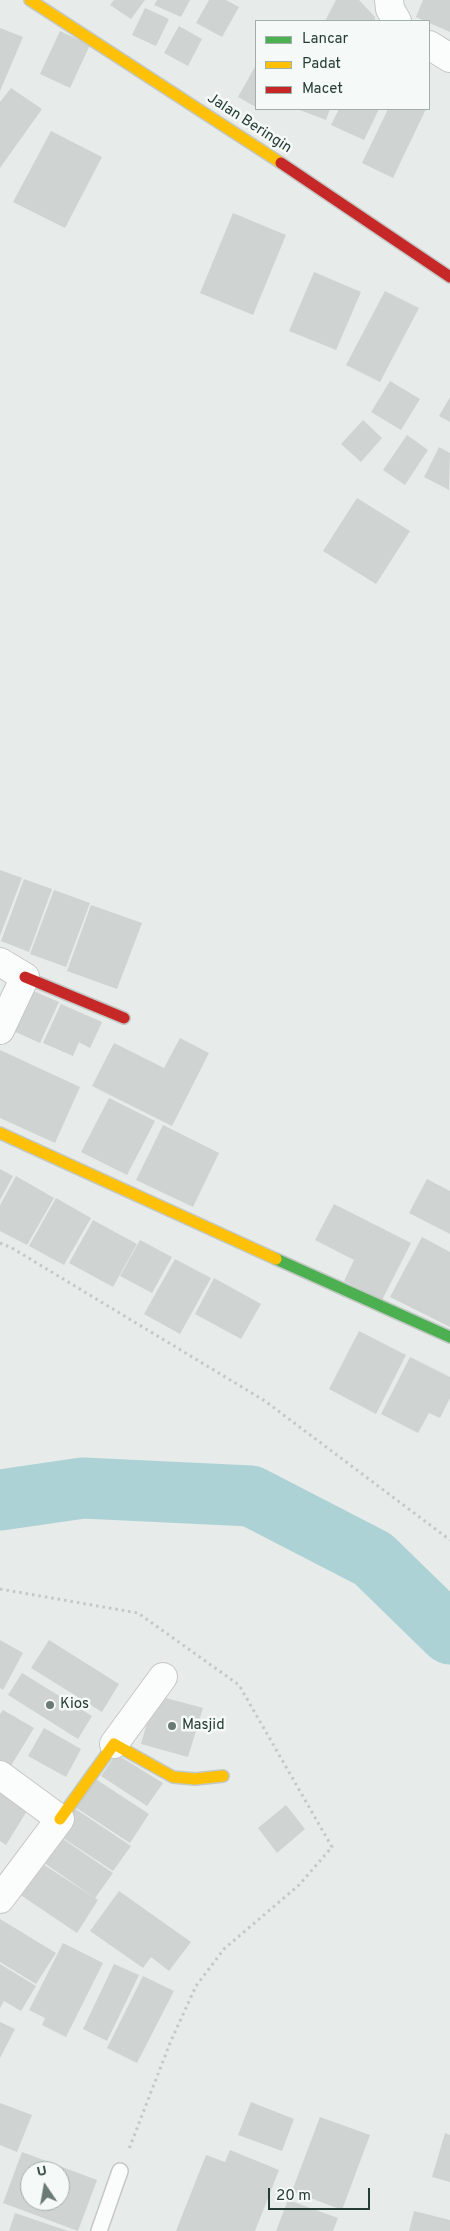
<!DOCTYPE html>
<html>
<head>
<meta charset="utf-8">
<style>
	body { margin:0 }
	#map { position:relative; width:450px; height:2231px; overflow:hidden; background:#e7ebe9; font-family:Overpass,sans-serif }
	canvas { display:block }
	.legend { position:absolute; left:255px; top:20px; width:175px; height:90px; box-sizing:border-box; background:#f5f9f7; border:1px solid #a2aea9; margin:0; padding:6px 9px; list-style:none; font-size:15px; color:#263d35 }
	.legend li { display:flex; align-items:center; gap:10px; height:25px }
	.legend b { width:25px; border:1px solid #a2aea9 }
	.north { position:absolute; left:20px; top:2161px; width:50px; height:50px; box-sizing:border-box; background:#f5f9f7; border:1px solid #a2aea9; border-radius:50%; rotate:348deg; font-size:14px; font-weight:700; line-height:20px; text-align:center; color:#263d35 }
	.north::after { content:''; display:block; margin:auto; width:18px; height:22px; background:#6a7a74; clip-path:polygon(50% 0,100% 100%,50% 72%,0 100%) }
	.scale { position:absolute; left:268px; top:2188px; width:102px; height:22px; box-sizing:border-box; border:2px solid #263d35; border-top:0; padding-left:6px; font-size:15px; line-height:18px; white-space:nowrap; color:#263d35; -webkit-text-stroke:4px #f5f9f7; paint-order:stroke }
</style>
</head>
<body>
<div id="map">
<canvas width="450" height="2231"></canvas>
<ul class="legend">
<li><b style="height:6px;background:#4caf50"></b>Lancar</li>
<li><b style="height:6px;background:#ffc107"></b>Padat</li>
<li><b style="height:6px;background:#c62828"></b>Macet</li>
</ul>
<div class="north">U</div>
<div class="scale">20 m</div>
</div>
<script>
const c = document.querySelector('canvas').getContext('2d');
c.lineJoin = 'round';
const shape = rows => new Path2D(rows.map(r => 'M' + r).join(''));
function stroke(path, color, width, dash) { c.strokeStyle = color; c.lineWidth = width; c.lineCap = dash ? 'butt' : 'round'; c.setLineDash(dash || []); c.stroke(path); }
function fillPath(path, color) { c.fillStyle = color; c.fill(path, 'evenodd'); }
function write(font, color, halo, rows, align = 'center') {
  c.font = font + ' Overpass,sans-serif'; c.lineWidth = 5; c.setLineDash([]); c.textBaseline = 'middle'; c.strokeStyle = halo; c.fillStyle = color; for (const [text, x, y, turn = 0] of rows) {
    c.save(); c.translate(x, y); c.rotate((+turn || 0) * Math.PI / 180); c.textAlign = isNaN(turn) ? turn : align; if (halo) c.strokeText(text, 0, 0); c.fillText(text, 0, 0); c.restore();
  }
}
const river = shape([
	[0,1500,83,1488,251,1496,373,1559,450,1634]
]);
const building = shape([
	[114,0,145,0,131,19,110,5],
	[157,0,190,0,181,17,154,5],
	[209,0,226,0,239,7,222,37,196,23],
	[336,0,359,0,375,17,375,21,325,21],
	[423,0,450,0,450,32,416,17],
	[145,8,169,19,156,46,132,35],
	[179,26,202,39,188,66,164,53],
	[0,28,23,37,0,91],
	[60,31,90,45,70,88,40,74],
	[256,65,256,107,238,97],
	[11,88,42,109,0,168,0,102],
	[297,109,330,109,326,120],
	[339,109,379,109,364,140,331,125],
	[388,109,426,109,393,178,362,163],
	[51,131,102,157,65,228,13,202],
	[233,213,286,235,253,315,200,293],
	[314,272,361,292,336,350,289,331],
	[385,291,419,308,380,382,346,365],
	[390,381,420,399,401,430,371,412],
	[450,397,450,422,439,416],
	[363,420,382,438,361,462,341,444],
	[407,435,428,450,405,485,383,470],
	[439,447,450,453,449,490,424,477],
	[357,498,410,531,376,584,323,551],
	[0,870,22,878,0,936],
	[24,879,52,889,29,952,1,941],
	[54,890,90,903,66,967,30,954],
	[91,905,142,923,117,989,67,971],
	[29,989,59,1002,40,1043,9,1029],
	[61,1004,102,1022,90,1048,79,1042,73,1056,43,1043],
	[180,1038,209,1053,172,1126,92,1086,114,1043,164,1068],
	[0,1050,80,1087,55,1143,0,1118],
	[109,1098,155,1121,127,1175,81,1152],
	[163,1125,219,1153,193,1207,136,1180],
	[0,1169,13,1176,0,1200],
	[16,1176,54,1198,27,1245,0,1231,0,1205],
	[427,1179,450,1191,450,1234,409,1213],
	[56,1198,91,1218,64,1265,29,1246],
	[334,1204,411,1243,382,1300,344,1281,354,1260,315,1240],
	[93,1220,137,1244,113,1287,69,1263],
	[422,1237,450,1252,450,1327,390,1297],
	[140,1240,172,1257,152,1293,120,1276],
	[175,1259,211,1278,180,1334,144,1314],
	[214,1278,261,1304,241,1339,195,1314],
	[359,1331,406,1355,376,1414,329,1389],
	[410,1357,450,1377,450,1398,440,1418,429,1413,418,1433,381,1414],
	[0,1640,23,1653,3,1690,0,1688],
	[49,1640,119,1684,102,1712,31,1668],
	[22,1673,92,1716,78,1739,8,1695],
	[155,1695,203,1708,188,1757,141,1744],
	[3,1710,34,1728,9,1769,0,1763,0,1714],
	[44,1728,81,1749,66,1777,28,1756],
	[116,1754,163,1783,147,1806,101,1776],
	[94,1778,149,1814,130,1843,75,1807],
	[0,1787,30,1806,6,1845,0,1841],
	[286,1805,305,1829,277,1853,258,1828],
	[74,1808,131,1846,113,1871,57,1834],
	[57,1835,113,1873,95,1898,40,1860],
	[38,1861,98,1900,77,1933,16,1892],
	[119,1891,191,1942,169,1971,151,1957,143,1968,90,1931],
	[0,1919,56,1953,36,1984,0,1962],
	[63,1943,103,1963,66,2037,42,2025,45,2018,29,2010],
	[0,1964,36,1986,21,2011,4,2001,0,2008],
	[114,1964,139,1975,107,2041,83,2029],
	[143,1976,174,1991,137,2063,107,2048],
	[0,2022,15,2029,0,2058],
	[251,2102,294,2119,282,2151,238,2135],
	[0,2103,32,2115,17,2152,0,2145],
	[320,2117,370,2135,342,2210,292,2191],
	[445,2133,450,2135,450,2182,432,2177],
	[230,2150,279,2170,255,2231,176,2231,206,2155,225,2162],
	[22,2152,97,2180,78,2231,3,2203],
	[30,2171,60,2171,60,2201,30,2201],
	[288,2200,338,2218,333,2231,276,2231],
	[414,2211,450,2220,450,2231,409,2231],
	[15,2213,68,2231,9,2231]
]);
const path = shape([
	[0,1243,12,1248,265,1401,450,1540],
	[0,1589,138,1613,239,1685,332,1847,299,1885,224,1949,196,1986,170,2043,129,2149]
]);
const lane = shape([
	[99,2231,120,2171]
]);
const street = shape([
	[389,0,390,9,397,21],
	[429,45,450,58],
	[0,962,25,977,0,1030],
	[114,1744,163,1677],
	[0,1775,60,1819,0,1899]
]);
const fast = shape([
	[276,1259,450,1337]
]);
const slow = shape([
	[30,0,281,163],
	[0,1133,276,1259],
	[60,1819,114,1744,173,1777,195,1779,223,1776]
]);
const jam = shape([
	[281,163,450,277],
	[25,977,124,1018]
]);
const markers = [
	[50,1705,5,"#6a7a74"],
	[172,1726,5,"#6a7a74"]
];
const streetNames = [
	["Jalan Beringin",249,124,33]
];
const poiNames = [
	["Kios",60,1705],
	["Masjid",182,1726]
];
stroke(river, '#acd2d5', 61);
fillPath(building, '#cfd4d2');
stroke(lane, '#c4c8c6', 18);
stroke(street, '#c4c8c6', 30);
stroke(fast, '#c2c8c6', 14);
stroke(slow, '#c2c8c6', 14);
stroke(jam, '#c2c8c6', 14);
stroke(path, '#c2cac6', 3, [2.5, 4]);
stroke(lane, '#fbfcfc', 15);
stroke(street, '#fbfcfc', 28);
stroke(fast, '#4caf50', 11);
stroke(slow, '#ffc107', 11);
stroke(jam, '#c62828', 11);
for (const [x, y, r, color] of markers) { const dot = new Path2D(); dot.arc(x, y, r, 0, 2 * Math.PI); c.fillStyle = color; c.fill(dot); stroke(dot, '#f5f9f7', 2); }
write('15px', '#263d35', '#f5f9f7', streetNames);
write('15px', '#263d35', '#f5f9f7', poiNames, 'left');
</script>
</body>
</html>
